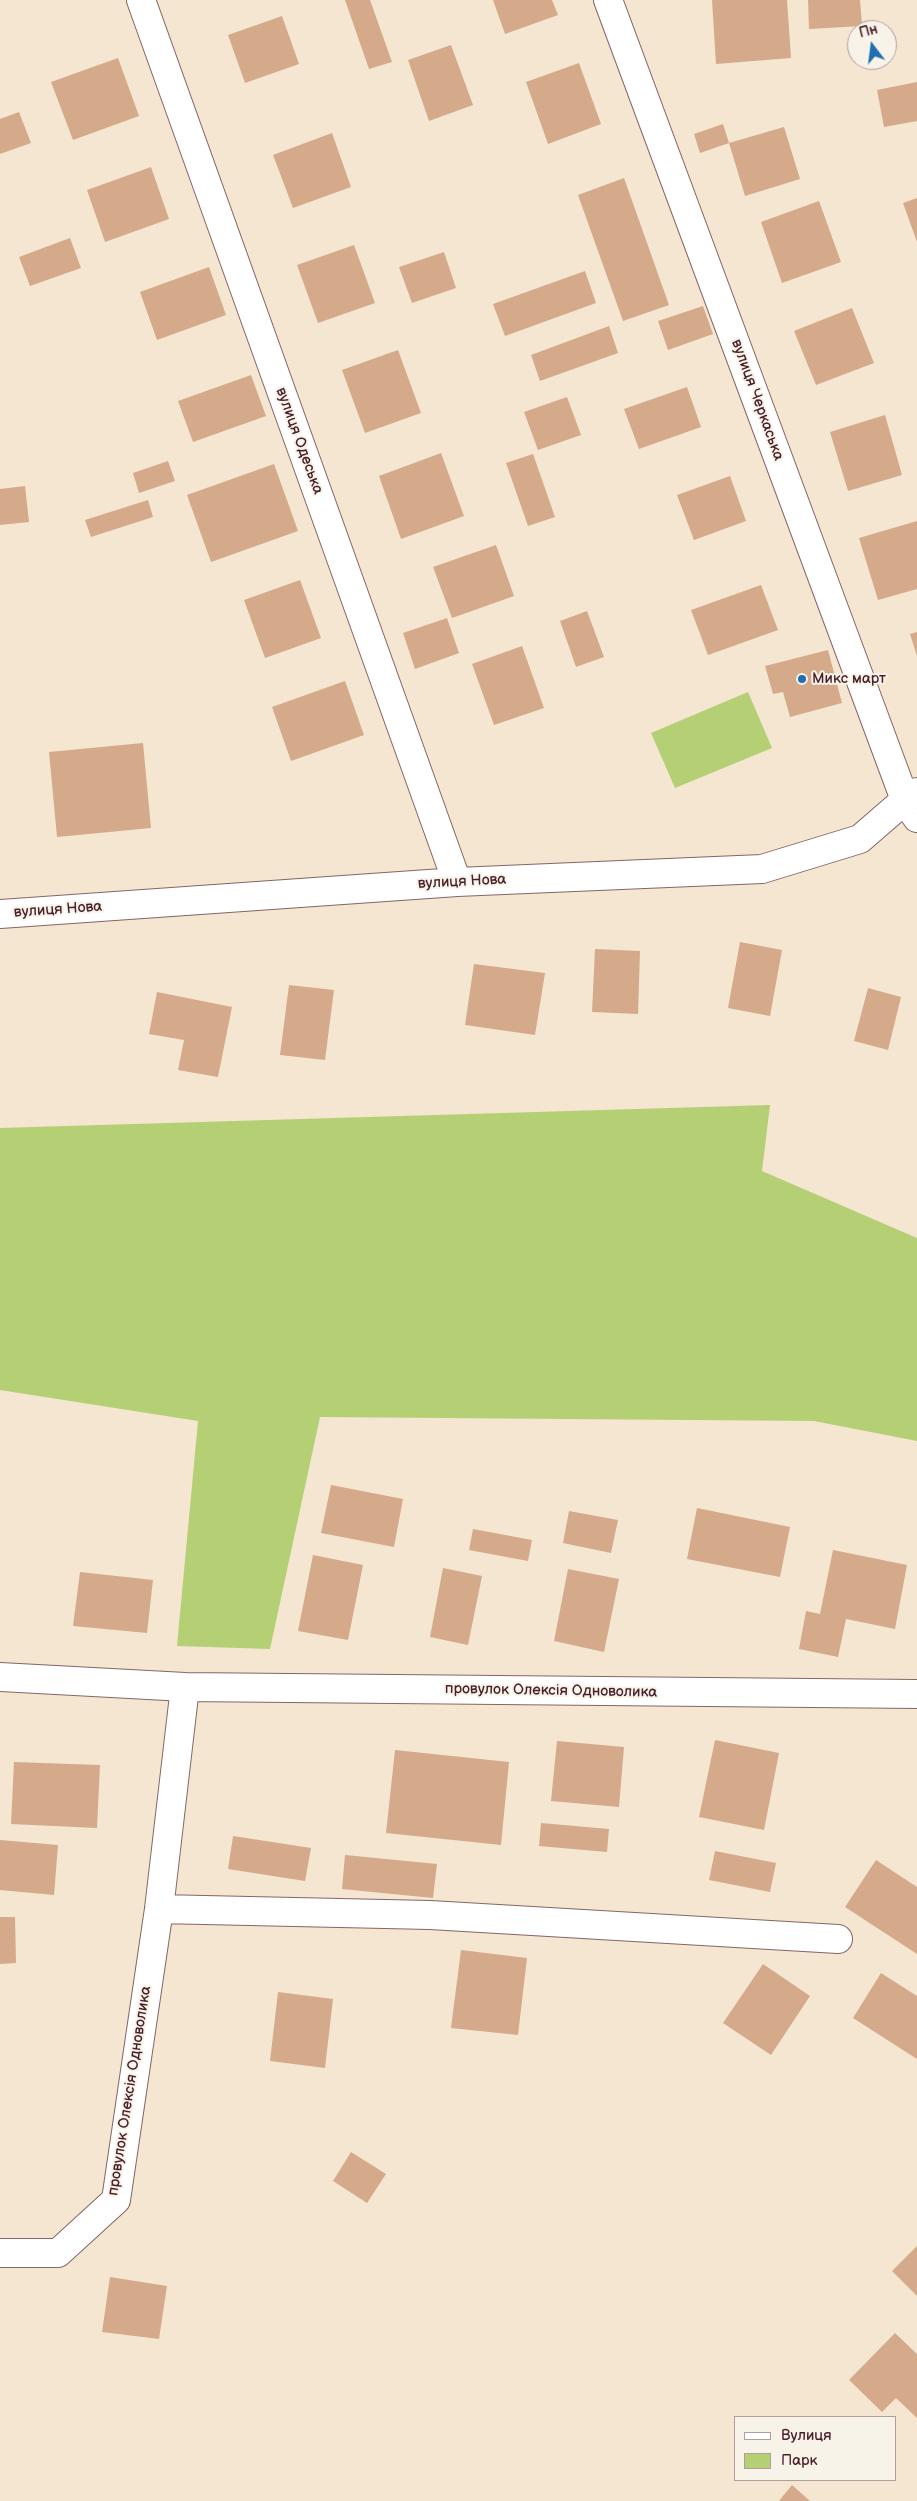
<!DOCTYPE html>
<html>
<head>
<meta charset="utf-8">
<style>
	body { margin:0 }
	#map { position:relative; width:917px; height:2501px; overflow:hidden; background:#f4e6d1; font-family:"Balsamiq Sans",sans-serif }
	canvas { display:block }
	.legend { position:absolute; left:734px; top:2416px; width:162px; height:65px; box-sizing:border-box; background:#f7f3e8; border:1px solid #b29e9c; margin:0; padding:6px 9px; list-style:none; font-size:15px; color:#4a1f2b }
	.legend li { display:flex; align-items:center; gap:10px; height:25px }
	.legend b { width:25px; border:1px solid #b29e9c }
	.north { position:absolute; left:847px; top:20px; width:50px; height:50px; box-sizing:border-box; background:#f7f3e8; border:1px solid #b29e9c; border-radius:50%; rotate:345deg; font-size:14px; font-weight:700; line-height:20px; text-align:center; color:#4a1f2b }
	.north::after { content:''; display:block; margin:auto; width:18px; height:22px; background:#1f6fb2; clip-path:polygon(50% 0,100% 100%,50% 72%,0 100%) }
</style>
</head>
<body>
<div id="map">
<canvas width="917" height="2501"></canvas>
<ul class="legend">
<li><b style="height:6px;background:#fff"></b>Вулиця</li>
<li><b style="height:14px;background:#b5cf74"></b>Парк</li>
</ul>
<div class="north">Пн</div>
</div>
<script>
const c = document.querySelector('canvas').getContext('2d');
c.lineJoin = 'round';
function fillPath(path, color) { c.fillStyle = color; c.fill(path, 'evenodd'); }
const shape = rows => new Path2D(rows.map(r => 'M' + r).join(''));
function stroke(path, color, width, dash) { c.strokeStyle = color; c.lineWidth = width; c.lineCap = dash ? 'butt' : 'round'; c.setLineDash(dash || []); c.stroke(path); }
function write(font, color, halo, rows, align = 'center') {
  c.font = font + ' "Balsamiq Sans",sans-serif'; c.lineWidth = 4; c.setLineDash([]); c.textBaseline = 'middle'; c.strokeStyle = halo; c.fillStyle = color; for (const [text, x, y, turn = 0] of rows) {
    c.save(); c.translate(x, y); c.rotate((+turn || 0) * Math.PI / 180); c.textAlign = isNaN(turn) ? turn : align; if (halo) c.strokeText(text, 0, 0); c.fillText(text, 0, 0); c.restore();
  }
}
const green = shape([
	[748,692,772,748,675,788,651,733],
	[770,1105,762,1171,917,1238,917,1441,814,1421,320,1417,270,1649,177,1646,198,1421,0,1390,0,1128]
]);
const building = shape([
	[345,0,370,0,392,62,369,69],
	[493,0,552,0,558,15,505,34],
	[712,0,787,0,791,58,716,64],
	[808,0,860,0,862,26,809,29],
	[282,16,299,64,245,83,228,35],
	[451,45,473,105,429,121,408,60],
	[118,58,139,116,73,140,51,82],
	[579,63,601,124,548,144,526,82],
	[917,82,917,121,884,127,877,90],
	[19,112,31,143,0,154,0,119],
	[723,124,729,143,700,153,694,134],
	[784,127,800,179,745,196,729,143],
	[332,133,351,187,293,208,273,155],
	[151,167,169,219,105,242,87,190],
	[624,178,669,305,623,321,578,195],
	[917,198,917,242,903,203],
	[819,201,841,262,782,283,761,222],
	[70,238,81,268,30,286,19,257],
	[354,245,375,303,318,323,297,265],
	[444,252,456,288,412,303,399,267],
	[209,267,226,315,157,340,140,292],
	[585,271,596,303,505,336,493,304],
	[703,306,713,334,668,350,658,321],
	[852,308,874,363,816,385,794,331],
	[609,326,618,353,540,381,531,355],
	[398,350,421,413,365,433,342,370],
	[251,375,266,416,193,442,178,401],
	[687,387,701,427,639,449,624,409],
	[567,397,581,435,538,450,524,412],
	[885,415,902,475,848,491,830,432],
	[441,453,464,516,401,539,379,476],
	[533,454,555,517,528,526,506,463],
	[168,461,175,481,139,493,133,473],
	[274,464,298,531,211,562,187,495],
	[730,476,746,521,694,540,677,495],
	[25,486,29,522,0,525,0,489],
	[148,500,153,517,91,537,85,520],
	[917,521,917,589,878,600,859,538],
	[496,545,514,596,452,618,433,567],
	[300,580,321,638,265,658,244,600],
	[761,585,778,630,708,655,691,610],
	[587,611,604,657,576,667,560,621],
	[447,618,459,653,415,669,403,633],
	[917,632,917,656,910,634],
	[522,646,544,708,494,725,472,664],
	[828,650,842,703,790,717,783,692,773,694,765,666],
	[345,681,364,735,291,761,272,707],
	[143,743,151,828,57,837,49,752],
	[740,942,782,950,770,1016,728,1008],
	[595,949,640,951,638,1014,592,1012],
	[474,964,545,973,535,1035,465,1025],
	[289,985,334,990,325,1060,280,1055],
	[868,988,901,997,888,1050,854,1041],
	[157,992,232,1007,218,1077,178,1070,184,1040,149,1034],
	[331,1485,403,1499,394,1547,321,1533],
	[697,1508,790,1527,780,1577,687,1559],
	[569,1511,618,1520,611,1553,563,1543],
	[473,1529,532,1540,528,1561,469,1550],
	[833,1550,907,1565,895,1629,846,1619,838,1657,799,1649,806,1611,820,1614],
	[313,1555,363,1565,348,1640,298,1631],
	[443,1568,482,1576,468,1645,430,1637],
	[568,1569,619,1579,604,1652,554,1641],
	[80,1572,153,1580,147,1633,73,1626],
	[715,1740,779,1753,764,1830,699,1817],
	[557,1741,624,1747,619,1807,551,1801],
	[395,1750,509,1762,501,1845,386,1833],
	[14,1762,100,1765,97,1828,11,1824],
	[541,1823,609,1829,607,1852,539,1846],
	[233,1836,311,1848,305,1881,228,1869],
	[0,1840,58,1845,54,1895,0,1890],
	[715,1851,776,1863,770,1892,709,1880],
	[345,1855,437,1864,433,1898,342,1889],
	[876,1860,917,1887,917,1954,845,1907],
	[0,1917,15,1917,16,1963,0,1964],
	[461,1950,527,1958,518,2035,451,2028],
	[763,1964,810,1996,771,2055,723,2023],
	[881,1973,917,1996,917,2059,853,2018],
	[278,1992,333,1999,325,2068,270,2061],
	[351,2152,386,2174,367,2203,333,2181],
	[917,2246,917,2296,892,2271],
	[110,2277,167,2286,159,2339,102,2332],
	[895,2333,917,2354,917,2418,896,2398,882,2412,849,2380],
	[792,2485,810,2501,779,2501]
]);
const street = shape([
	[141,0,457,882],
	[608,0,905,800,917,818],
	[0,914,457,882,762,869,860,839,905,800,917,792],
	[0,1677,185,1687],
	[159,1909,430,1915,838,1939],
	[0,2253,58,2253,116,2200,159,1909,185,1687,917,1694]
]);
const markers = [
	[802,679,5,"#1f6fb2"]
];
const streetNames = [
	["вулиця Черкаська",757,400,70],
	["вулиця Одеська",299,441,70],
	["вулиця Нова",462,882,-3],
	["вулиця Нова",58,910,-4],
	["провулок Олексія Одноволика",551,1691,1],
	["провулок Олексія Одноволика",130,2091,-81]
];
const poiNames = [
	["Микс март",812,679]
];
fillPath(green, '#b5cf74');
fillPath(building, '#d5aa8a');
stroke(street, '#866565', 30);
stroke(street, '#fff', 28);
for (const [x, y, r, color] of markers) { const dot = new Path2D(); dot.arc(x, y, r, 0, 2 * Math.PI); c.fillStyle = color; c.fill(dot); stroke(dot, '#f7f3e8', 2); }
write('15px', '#4a1f2b', '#f7f3e8', streetNames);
write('15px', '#4a1f2b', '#f7f3e8', poiNames, 'left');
</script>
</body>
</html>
